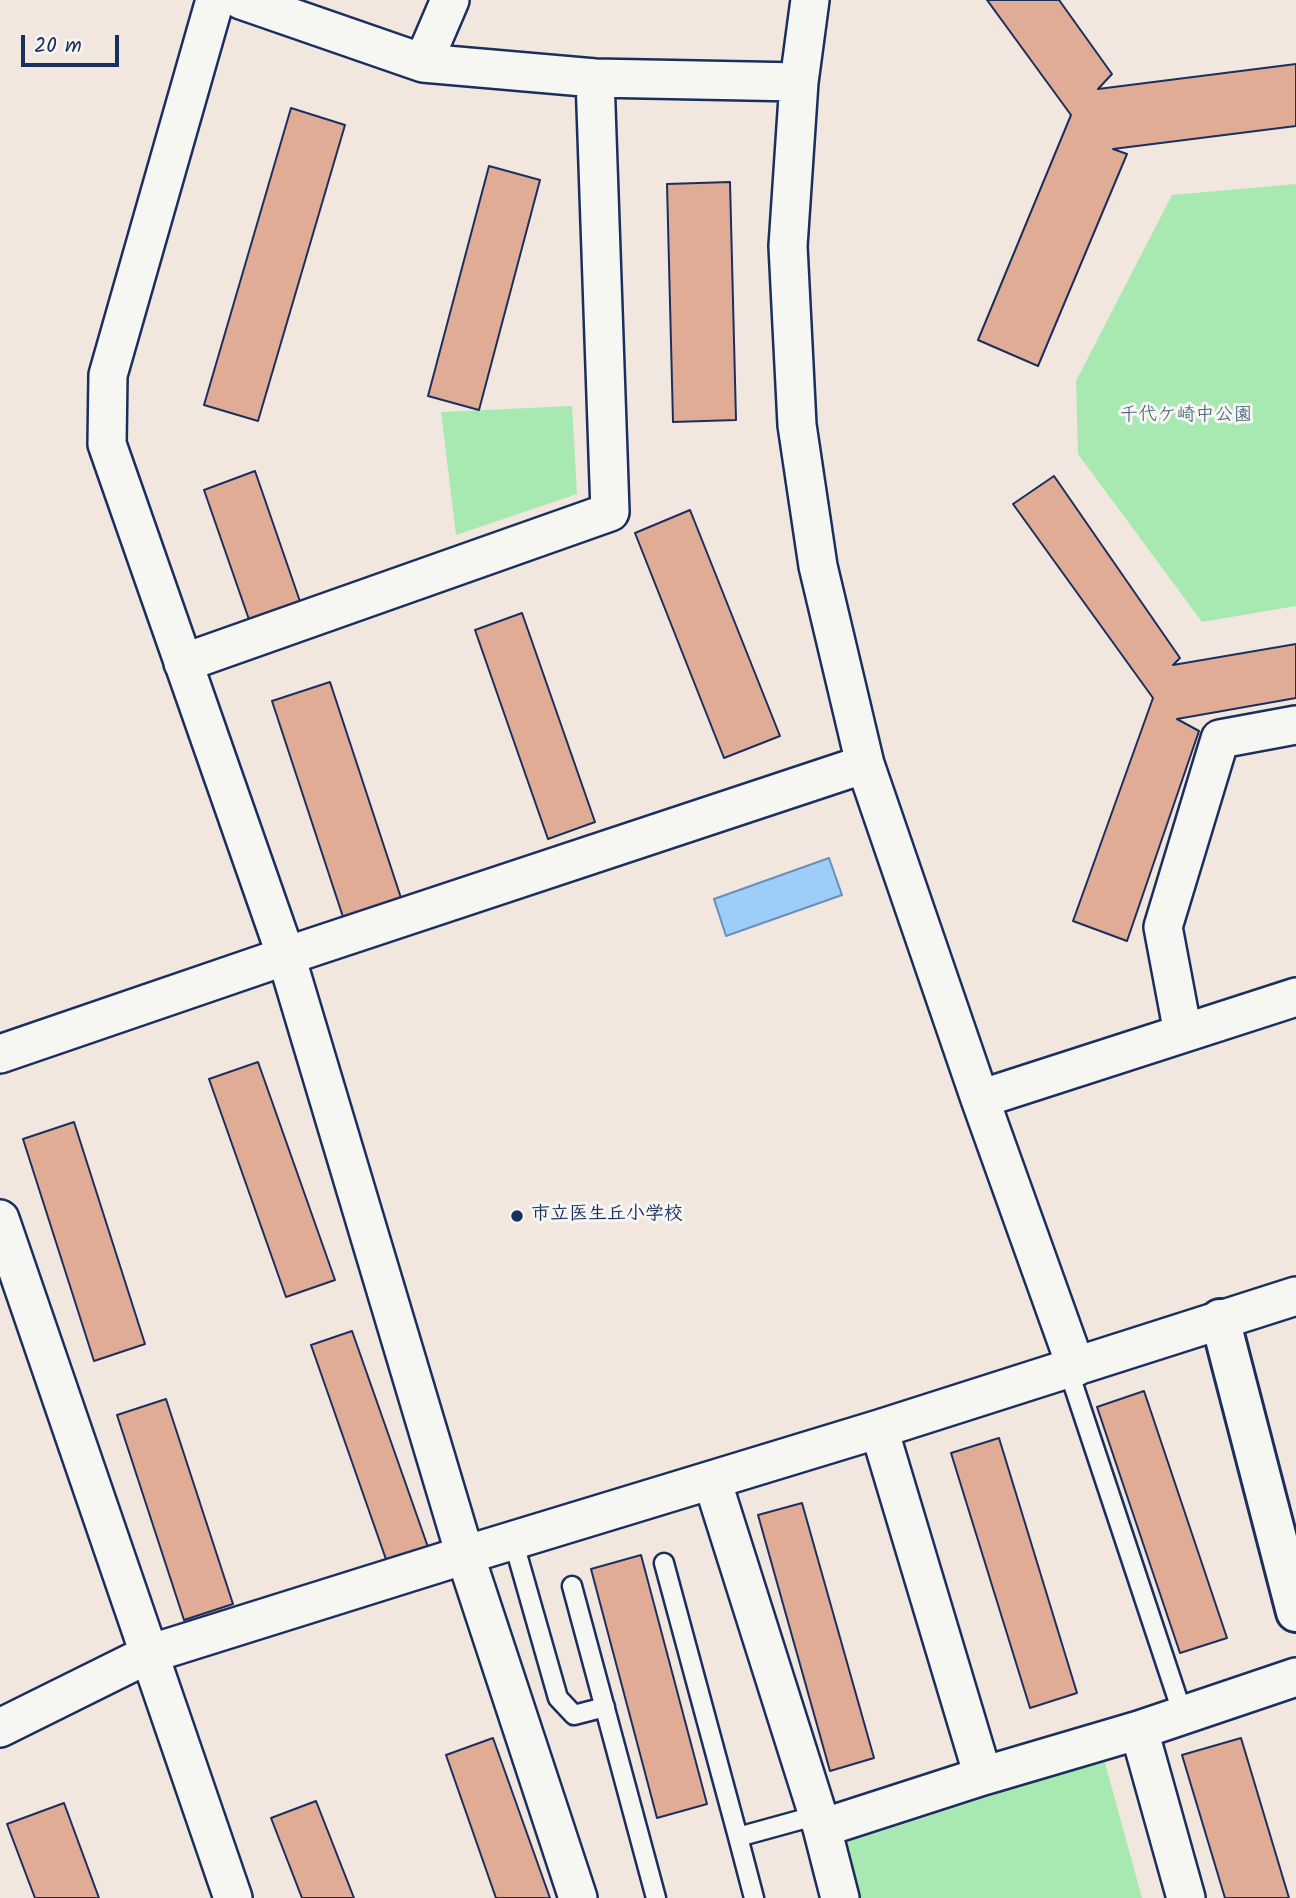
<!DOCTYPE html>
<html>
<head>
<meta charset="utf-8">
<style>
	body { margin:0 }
	#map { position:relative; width:1296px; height:1898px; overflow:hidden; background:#f2e7df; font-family:Kalam,sans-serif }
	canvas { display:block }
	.scale { position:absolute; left:21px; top:35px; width:98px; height:32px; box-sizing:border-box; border:4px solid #1b2f5e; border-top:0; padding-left:9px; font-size:21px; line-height:24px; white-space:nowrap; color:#1b2f5e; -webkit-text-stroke:5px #f6f6f2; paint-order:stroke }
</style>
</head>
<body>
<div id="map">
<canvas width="1296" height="1898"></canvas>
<div class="scale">20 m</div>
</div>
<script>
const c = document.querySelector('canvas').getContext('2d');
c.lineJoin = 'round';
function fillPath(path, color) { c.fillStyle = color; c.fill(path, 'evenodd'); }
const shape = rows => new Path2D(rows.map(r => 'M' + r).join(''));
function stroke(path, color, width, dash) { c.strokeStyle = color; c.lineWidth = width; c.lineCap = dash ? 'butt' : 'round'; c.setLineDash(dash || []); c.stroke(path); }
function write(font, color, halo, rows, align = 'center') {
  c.font = font + ' Kalam,"Klee One",sans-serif'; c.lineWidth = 6; c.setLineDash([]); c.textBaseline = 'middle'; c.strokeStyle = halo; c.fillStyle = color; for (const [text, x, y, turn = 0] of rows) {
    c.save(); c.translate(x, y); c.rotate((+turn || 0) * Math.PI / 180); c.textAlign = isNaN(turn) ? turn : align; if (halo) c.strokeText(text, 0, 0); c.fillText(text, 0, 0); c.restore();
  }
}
const green = shape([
	[1296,184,1296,606,1202,622,1078,454,1076,381,1172,195],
	[572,406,577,494,456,535,441,412],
	[1104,1759,1142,1898,860,1898,845,1843]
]);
const water = shape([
	[829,858,842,895,726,936,714,899,829,858]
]);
const building = shape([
	[987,0,1059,0,1112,74,1098,89,1296,64,1296,126,1113,149,1127,154,1038,366,978,340,1071,115,987,0],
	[291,108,345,125,258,421,204,405,291,108],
	[489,166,540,180,479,410,428,396,489,166],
	[730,182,736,420,673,422,667,184,730,182],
	[255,471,304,613,253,631,204,490,255,471],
	[1054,476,1180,658,1173,665,1296,644,1296,698,1177,719,1199,731,1127,941,1073,921,1153,698,1013,504,1054,476],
	[690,510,780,736,724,758,635,533,690,510],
	[522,613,595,822,548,839,475,630,522,613],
	[330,682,402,901,344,920,272,701,330,682],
	[258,1062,335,1280,286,1297,209,1079,258,1062],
	[74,1122,145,1344,94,1361,23,1139,74,1122],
	[352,1331,429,1550,388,1565,311,1345,352,1331],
	[1144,1391,1227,1638,1180,1653,1097,1407,1144,1391],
	[166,1399,233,1604,184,1620,117,1415,166,1399],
	[999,1438,1077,1693,1030,1708,951,1453,999,1438],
	[802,1503,874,1758,830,1771,758,1515,802,1503],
	[641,1555,707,1804,657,1818,591,1569,641,1555],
	[493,1738,550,1898,496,1898,446,1755,493,1738],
	[1241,1738,1289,1898,1225,1898,1182,1755,1241,1738],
	[316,1801,354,1898,302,1898,271,1818,316,1801],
	[64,1803,99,1898,35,1898,7,1824,64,1803]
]);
const service = shape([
	[1068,1369,1183,1715],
	[513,1540,558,1698,574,1715,605,1707],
	[664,1563,738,1837,818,1815],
	[572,1586,656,1898],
	[738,1837,754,1898]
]);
const minor = shape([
	[215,0,108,375,107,444,286,956,465,1555,578,1898],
	[241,0,423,63,595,78,799,82],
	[810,0,799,82,788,246,797,425,818,566,865,764,980,1099,1076,1367],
	[423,63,450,0],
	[183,663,610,512,595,78],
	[1183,1033,1163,927,1220,739,1296,725],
	[0,1054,286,956,865,764],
	[980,1099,1296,997],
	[0,1219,233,1898],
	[879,1429,983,1776],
	[712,1480,822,1828],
	[0,1728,149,1654,465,1555,879,1429,1296,1296],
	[1139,1730,1186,1898],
	[840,1898,822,1828,983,1776,1139,1730,1296,1677]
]);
const tertiary = shape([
	[1220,1319,1296,1612]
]);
const markers = [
	[517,1216,7,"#1b2f5e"]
];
const parkNames = [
	["千代ケ崎中公園",1186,417]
];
const poiNames = [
	["市立医生丘小学校",531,1216]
];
fillPath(green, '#a8e9b1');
fillPath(water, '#9ecdfa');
stroke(water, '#6a8ebc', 2);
fillPath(building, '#e1ac95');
stroke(building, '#1b2f5e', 2);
stroke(service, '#1b2f5e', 23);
stroke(minor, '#1b2f5e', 42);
stroke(tertiary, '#1b2f5e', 44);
stroke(service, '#f6f6f2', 18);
stroke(minor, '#f6f6f2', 37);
stroke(tertiary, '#f6f6f2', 38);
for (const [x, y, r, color] of markers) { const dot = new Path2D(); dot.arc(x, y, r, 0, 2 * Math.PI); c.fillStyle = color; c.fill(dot); stroke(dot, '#f6f6f2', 2.5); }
write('19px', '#37546f', '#f6f6f2', parkNames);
write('bold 19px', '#1b2f5e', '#f6f6f2', poiNames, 'left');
</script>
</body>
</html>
